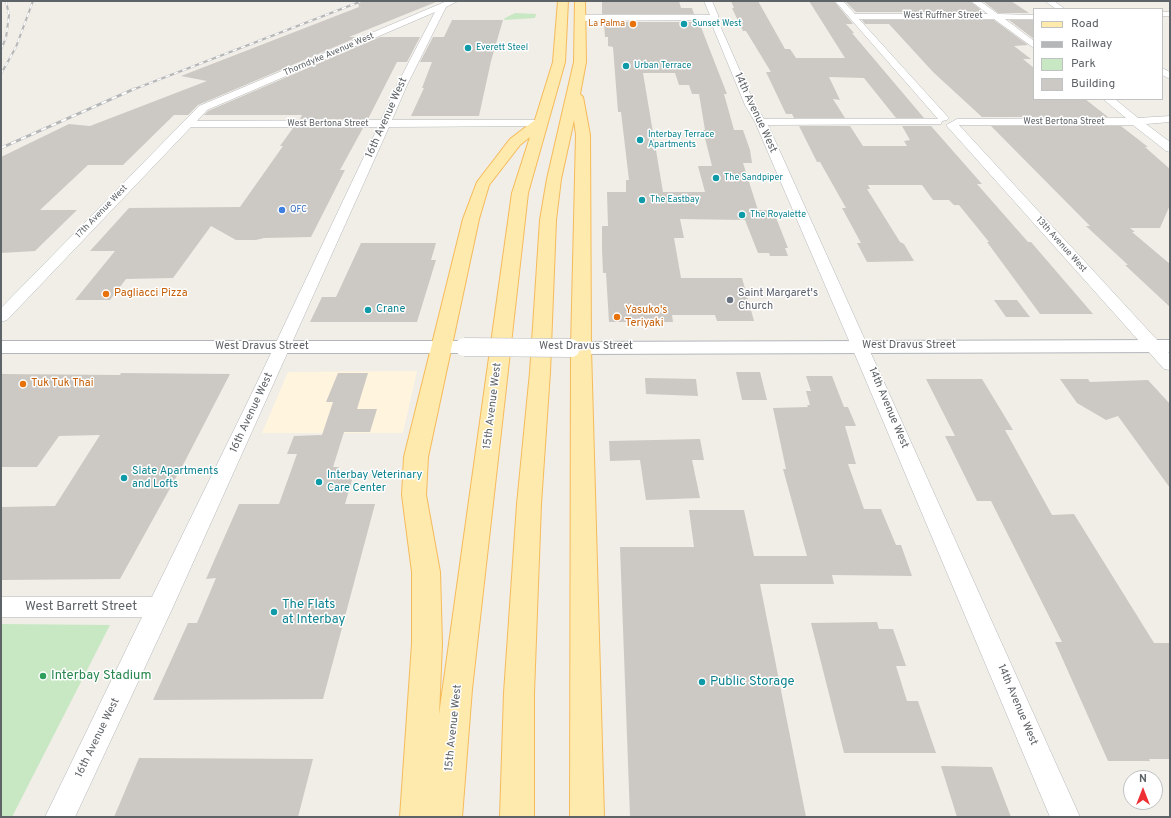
<!DOCTYPE html>
<html>
<head>
<meta charset="utf-8">
<style>
	body { margin:0 }
	#map { position:relative; width:1171px; height:818px; overflow:hidden; background:#f1ede7; font-family:Overpass,sans-serif }
	canvas { display:block }
	.frame { position:absolute; inset:0; border:2px solid #5e6367; pointer-events:none }
	.legend { position:absolute; left:1033px; top:8px; width:130px; height:92px; box-sizing:border-box; background:#fff; border:1px solid #bfc1c2; margin:0; padding:5px 7px; list-style:none; font-size:12px; color:#5e6367 }
	.legend li { display:flex; align-items:center; gap:8px; height:20px }
	.legend b { width:20px; border:1px solid #bfc1c2 }
	.north { position:absolute; left:1123px; top:770px; width:40px; height:40px; box-sizing:border-box; background:#fff; border:1px solid #bfc1c2; border-radius:50%; rotate:0deg; font-size:11px; font-weight:700; line-height:16px; text-align:center; color:#5e6367 }
	.north::after { content:''; display:block; margin:auto; width:14px; height:18px; background:#ee2f33; clip-path:polygon(50% 0,100% 100%,50% 72%,0 100%) }
</style>
</head>
<body>
<div id="map">
<canvas width="1171" height="818"></canvas>
<div class="frame"></div>
<ul class="legend">
<li><b style="height:5px;background:#ffeaad"></b>Road</li>
<li><b style="height:5px;background:#b5b6b7"></b>Railway</li>
<li><b style="height:11px;background:#c7e8c3"></b>Park</li>
<li><b style="height:11px;background:#ccc8c3"></b>Building</li>
</ul>
<div class="north">N</div>
</div>
<script>
const c = document.querySelector('canvas').getContext('2d');
c.lineJoin = 'round';
function fillPath(path, color) { c.fillStyle = color; c.fill(path, 'evenodd'); }
const shape = rows => new Path2D(rows.map(r => 'M' + r).join(''));
function stroke(path, color, width, dash) { c.strokeStyle = color; c.lineWidth = width; c.lineCap = dash ? 'butt' : 'round'; c.setLineDash(dash || []); c.stroke(path); }
function write(font, color, halo, rows, align = 'center') {
  c.font = font + ' Overpass,sans-serif'; c.lineWidth = 3; c.setLineDash([]); c.textBaseline = 'middle'; c.strokeStyle = halo; c.fillStyle = color; for (const [text, x, y, turn = 0] of rows) {
    c.save(); c.translate(x, y); c.rotate((+turn || 0) * Math.PI / 180); c.textAlign = isNaN(turn) ? turn : align; if (halo) c.strokeText(text, 0, 0); c.fillText(text, 0, 0); c.restore();
  }
}
const commercial = shape([
	[417,371,403,433,262,433,288,372]
]);
const green = shape([
	[515,13,536,14,535,18,504,20,505,18],
	[1,624,110,625,12,817,1,817]
]);
const building = shape([
	[358,1,436,2,349,37,358,37,198,105,188,115,174,115,123,165,88,165,40,210,77,210,35,251,1,253,1,157,69,124,90,126,207,81,181,76,359,7],
	[602,1,679,1,681,8,692,8,694,14,602,14],
	[731,1,758,1,785,49,790,49,796,58,845,58,809,1,834,1,853,24,846,24,854,33,852,33,924,118,896,118,864,78,829,77,840,100,833,99,845,118,794,118,792,114,786,114,766,72,771,72,746,31,743,31,732,8,734,8],
	[845,1,970,1,984,12,856,12],
	[983,1,1011,1,1029,13,998,13],
	[452,20,503,20,491,61,479,116,411,116,424,88,422,88,432,62,420,62,433,37,444,37],
	[862,20,994,20,1028,45,1014,46,1031,59,1023,59,1034,68,1034,99,1085,99,1108,117,982,117,933,72,889,24,865,24],
	[1009,20,1034,20,1034,39],
	[604,22,699,22,727,94,724,94,734,130,743,130,750,150,752,163,743,163,758,210,773,210,788,248,785,248,788,256,770,256,769,253,758,253,745,220,680,219,684,238,674,238,681,278,742,278,754,321,717,321,715,315,672,315,673,322,609,322,606,273,603,273,602,249,602,226,608,226,607,192,626,192,626,180,629,180,621,112,618,112,613,47,608,46,608,37,605,37],
	[643,73,675,73,679,85,689,85,692,94,699,94,705,130,703,130,712,166,698,166,705,192,663,192],
	[380,37,420,37,407,62,397,62,368,119,300,119,302,115,204,115,208,111],
	[799,126,850,126,863,146,907,146,904,141,910,140,902,126,931,126,982,184,977,184,1028,242,1031,242,1093,314,1040,314,987,242,989,242,959,205,954,205,949,200,933,200,922,185,868,185,870,189,867,189,900,242,904,244,914,261,867,262,857,243,861,243,842,208,846,208,820,162,817,162],
	[991,126,1121,126,1148,147,1145,147,1170,169,1170,205,1160,228,1130,228,1135,232,1132,232,1170,264,1170,307,1125,265,1128,265,1086,226,1090,226],
	[293,128,363,128,340,170,345,170,311,237,264,238,256,240,236,240,211,226,173,278,126,279,110,300,75,300,115,251,90,251,129,208,240,207,283,146,280,146],
	[361,243,436,243,431,260,436,260,417,322,310,322,322,297,336,297],
	[994,300,1017,300,1030,317,1006,317],
	[736,372,760,372,767,400,742,400],
	[121,373,230,374,184,463,120,579,1,580,1,507,55,506,100,435,59,436,37,467,1,467,1,374,120,375],
	[338,373,368,373,357,409,377,409,370,432,344,432,333,467,339,467,338,472,342,472,342,473,354,473,345,504,375,504,323,699,153,700,188,623,197,623,216,578,206,579,239,504,279,504,297,454,287,454,294,436,322,435,333,402,326,402],
	[806,376,832,376,844,407,848,407,856,426,845,426,856,464,848,464,864,509,881,509,896,545,901,545,912,576,832,575,834,584,760,584,806,817,630,817,620,547,694,547,689,510,744,510,754,556,807,556,783,469,786,469,773,408,808,407,807,405,810,405,806,391,811,391],
	[645,378,696,379,698,396,646,394],
	[926,379,982,379,1013,430,1005,430,1052,515,1074,514,1154,643,1170,643,1170,759,1149,759,1150,761,1108,761,1055,642,1062,642,991,501,977,501,945,436,955,436],
	[1060,379,1088,379,1090,382,1148,380,1170,404,1170,488,1118,416,1106,420,1077,403],
	[700,439,704,460,692,460,700,498,646,500,640,460,610,461,609,441],
	[877,622,879,629,893,629,906,666,896,666,907,701,918,701,936,753,844,753,811,623],
	[139,758,313,759,298,817,114,817],
	[941,766,992,767,1011,817,957,817]
]);
const street = shape([
	[447,1,458,1,446,7,407,85,392,120,540,120,546,123,540,126,389,127,173,607,75,817,45,817,142,617,1,617,1,597,152,597,253,391,378,127,191,127,7,320,1,322,1,308,199,106,447,1],
	[435,12,397,85,381,120,197,121,207,110,435,12],
	[704,1,712,1,718,15,718,21,755,105,764,119,938,119,835,1,843,1,855,14,988,14,971,1,980,1,998,14,1034,15,1034,19,1005,19,1034,41,1034,48,994,19,859,19,947,116,949,118,947,120,942,121,941,124,768,125,1080,817,1050,817,859,364,755,122,745,105,710,20,581,21,577,18,581,15,710,15,704,1],
	[1045,1,1054,1,1065,9,1056,9,1045,1],
	[1162,12,1170,12,1170,16,1162,16,1162,12],
	[1162,68,1170,72,1170,79,1162,75,1162,68],
	[1103,99,1115,99,1138,118,1170,116,1170,122,1146,124,1170,142,1170,152,1166,151,1133,125,959,125,1170,354,1170,370,1164,369,946,125,957,119,1126,118,1103,99]
]);
const secondary = shape([
	[1170,340,1170,352,571,354,564,352,561,348,564,344,571,342,1170,340],
	[1,341,464,341,471,343,474,347,471,351,464,353,1,353,1,341]
]);
const primary = shape([
	[558,1,568,1,565,62,528,193,472,689,462,817,400,817,412,644,412,572,402,495,404,457,463,219,477,182,510,139,535,120,553,62,558,1],
	[530,137,512,193,439,715,442,644,440,572,426,495,428,457,479,219,489,185,520,145,530,137],
	[575,1,585,1,586,62,580,94,583,97,590,135,591,348,604,817,570,817,571,348,576,135,574,120,561,179,556,220,550,372,541,504,534,693,534,817,500,817,504,693,517,504,530,372,540,220,547,179,574,62,575,1]
]);
const railFar1 = shape([
	[1,49,6,38,9,15,6,1],
	[1,74,16,47,33,1],
	[132,90,362,1]
]);
const rail = shape([
	[1,148,134,89]
]);
const secondaryBridge = shape([
	[464,347,571,348]
]);
const markers = [
	[633,24,4,"#e8710a"],
	[684,24,4,"#0f9aa8"],
	[468,48,4,"#0f9aa8"],
	[626,66,4,"#0f9aa8"],
	[640,140,4,"#0f9aa8"],
	[716,178,4,"#0f9aa8"],
	[642,200,4,"#0f9aa8"],
	[282,210,4,"#3f7fe0"],
	[742,215,4,"#0f9aa8"],
	[106,294,4,"#e8710a"],
	[730,300,4,"#6b7280"],
	[368,310,4,"#0f9aa8"],
	[617,317,4,"#e8710a"],
	[23,384,4,"#e8710a"],
	[124,478,4,"#0f9aa8"],
	[319,482,4,"#0f9aa8"],
	[274,612,4,"#0f9aa8"],
	[43,676,4,"#2e9e5b"],
	[702,682,4,"#0f9aa8"]
];
const farStreetnames = [
	["West Ruffner Street",943,16],
	["Thorndyke Avenue West",329,55,-23],
	["West Bertona Street",1064,122],
	["West Bertona Street",328,124],
	["17th Avenue West",102,212,-46],
	["13th Avenue West",1061,245,48]
];
const farFoodnames = [
	["La Palma",625,24]
];
const farCulturenames = [
	["Sunset West",692,24],
	["Everett Steel",476,48],
	["Urban Terrace",634,66],
	["Interbay Terrace",648,135],
	["Apartments",648,145],
	["The Sandpiper",724,178],
	["The Eastbay",650,200],
	["The Royalette",750,215]
];
const farShopnames = [
	["QFC",290,210]
];
const streetNames = [
	["14th Avenue West",755,113,65],
	["16th Avenue West",387,118,-66],
	["West Dravus Street",909,346],
	["West Dravus Street",262,347],
	["West Dravus Street",586,347],
	["15th Avenue West",493,406,-83],
	["14th Avenue West",888,408,67],
	["16th Avenue West",252,413,-65],
	["14th Avenue West",1017,705,67],
	["15th Avenue West",454,728,-84],
	["16th Avenue West",98,738,-64]
];
const foodNames = [
	["Pagliacci Pizza",114,294],
	["Yasuko's",625,311],
	["Teriyaki",625,324],
	["Tuk Tuk Thai",31,384]
];
const worshipNames = [
	["Saint Margaret's",738,294],
	["Church",738,307]
];
const cultureNames = [
	["Crane",376,310],
	["Slate Apartments",132,472],
	["and Lofts",132,485],
	["Interbay Veterinary",327,476],
	["Care Center",327,489]
];
const nearCulturenames = [
	["The Flats",282,605],
	["at Interbay",282,620],
	["Public Storage",710,682]
];
const nearStreetnames = [
	["West Barrett Street",81,607]
];
const nearLeisurenames = [
	["Interbay Stadium",51,676]
];
fillPath(commercial, '#fff4de');
fillPath(green, '#c7e8c3');
fillPath(building, '#ccc8c3');
stroke(street, '#b4b8bb', 1);
stroke(secondary, '#b3b7bb', 2);
stroke(primary, '#f5bb5b', 2);
fillPath(street, '#fff');
fillPath(secondary, '#fff');
fillPath(primary, '#ffeaad');
stroke(railFar1, '#b5b6b7', 2);
stroke(rail, '#b5b6b7', 3);
stroke(railFar1, '#fff', 1.5, [4.5]);
stroke(rail, '#fff', 2, [5.5]);
stroke(secondaryBridge, '#b3b7bb', 19, []);
stroke(secondaryBridge, '#fff', 18);
for (const [x, y, r, color] of markers) { const dot = new Path2D(); dot.arc(x, y, r, 0, 2 * Math.PI); c.fillStyle = color; c.fill(dot); stroke(dot, '#fff', 1.5); }
write('9px', '#5e6367', '#fff', farStreetnames);
write('9px', '#c56008', '#fff', farFoodnames, 'right');
write('9px', '#0d838f', '#fff', farCulturenames, 'left');
write('9px', '#366cbe', '#fff', farShopnames, 'left');
write('11px', '#5e6367', '#fff', streetNames);
write('11px', '#c56008', '#fff', foodNames, 'left');
write('11px', '#5b616d', '#fff', worshipNames, 'left');
write('11px', '#0d838f', '#fff', cultureNames, 'left');
write('13px', '#0d838f', '#fff', nearCulturenames, 'left');
write('13px', '#5e6367', '#fff', nearStreetnames);
write('13px', '#27864d', '#fff', nearLeisurenames, 'left');
</script>
</body>
</html>
